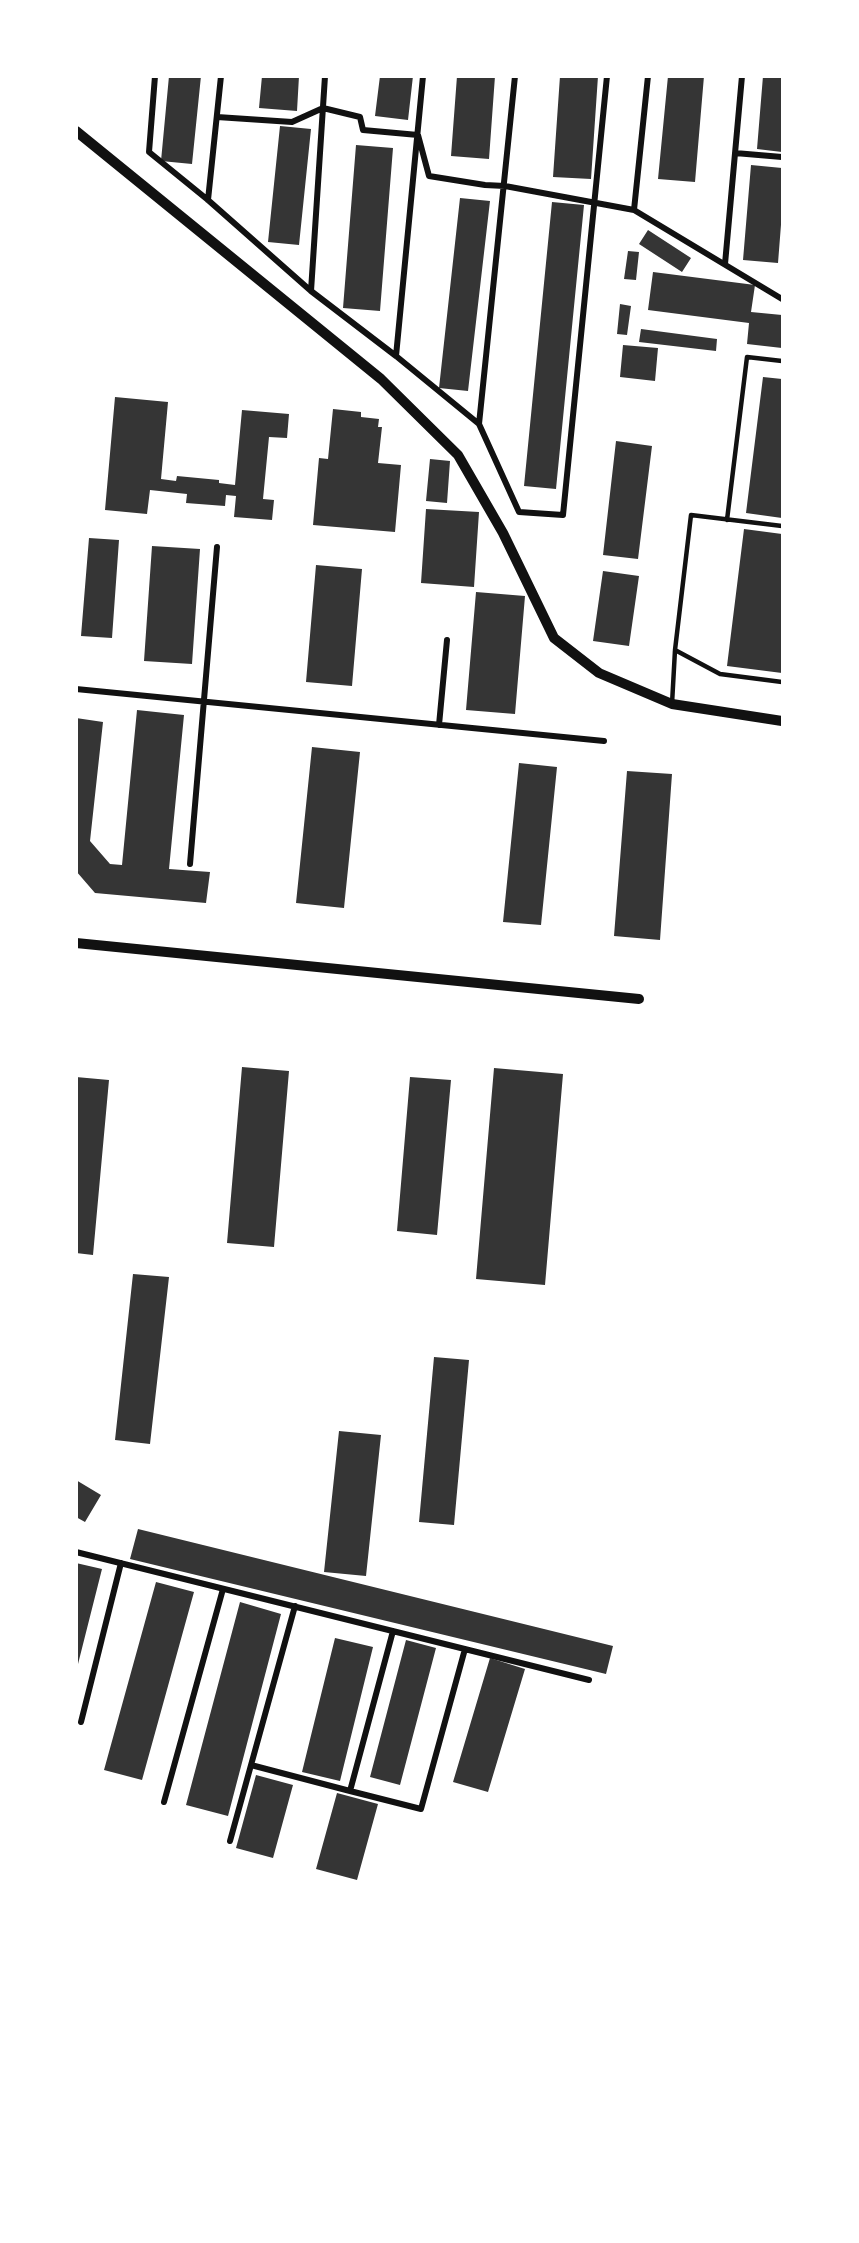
<!DOCTYPE html>
<html>
<head>
<meta charset="utf-8">
<style>
	body { margin:0 }
	#map { position:relative; width:859px; height:2243px; overflow:hidden; background:#fff; font-family:"Golos Text",sans-serif }
	canvas { display:block }
	.frame { position:absolute; inset:0; border:78px solid #fff; pointer-events:none }
</style>
</head>
<body>
<div id="map">
<canvas width="859" height="2243"></canvas>
<div class="frame"></div>
</div>
<script>
const c = document.querySelector('canvas').getContext('2d');
c.lineJoin = 'round';
function fillPath(path, color) { c.fillStyle = color; c.fill(path, 'evenodd'); }
const shape = rows => new Path2D(rows.map(r => 'M' + r).join(''));
function stroke(path, color, width, dash) { c.strokeStyle = color; c.lineWidth = width; c.lineCap = dash ? 'butt' : 'round'; c.setLineDash(dash || []); c.stroke(path); }
const building = shape([
	[169,76,201,76,192,164,161,161],
	[262,76,299,76,297,111,259,108],
	[380,76,413,76,408,120,375,116],
	[457,76,495,76,489,159,451,156],
	[560,76,598,76,591,179,553,177],
	[668,76,704,76,695,182,658,179],
	[763,76,782,76,782,152,757,149],
	[280,126,311,129,299,245,268,242],
	[356,145,393,148,380,311,343,308],
	[751,165,782,168,782,212,778,263,743,260],
	[460,198,490,201,468,391,439,388],
	[552,202,584,205,556,489,524,486],
	[648,230,691,258,682,272,639,244],
	[628,251,639,252,636,280,624,279],
	[653,272,755,285,751,312,782,315,782,348,747,344,749,323,648,310],
	[620,304,631,306,627,335,617,334],
	[641,329,717,339,716,351,639,342],
	[623,345,658,348,655,381,620,377],
	[763,377,782,379,782,518,746,513],
	[115,397,168,402,161,479,176,481,177,476,219,480,219,483,235,485,242,410,289,414,287,438,269,437,263,499,274,500,272,520,234,517,236,496,226,495,225,506,186,503,187,494,150,490,147,514,105,510],
	[333,409,361,412,361,417,379,419,378,427,382,427,378,463,401,465,395,532,313,525,319,458,328,459],
	[616,441,652,446,638,559,603,555],
	[430,459,450,461,447,503,426,501],
	[426,509,479,512,474,587,421,583],
	[744,529,782,534,782,673,727,666],
	[89,538,119,540,112,638,81,636],
	[152,546,200,549,192,664,144,661],
	[316,565,362,569,352,686,306,682],
	[603,571,639,576,629,646,593,641],
	[476,592,525,596,515,714,466,710],
	[137,710,184,715,169,869,210,872,206,903,95,893,76,871,76,718,103,722,90,841,110,864,122,865],
	[312,747,360,752,344,908,296,903],
	[519,763,557,767,541,925,503,922],
	[627,771,672,774,660,940,614,936],
	[242,1067,289,1071,274,1247,227,1243],
	[494,1068,563,1074,545,1285,476,1279],
	[76,1077,109,1080,93,1255,76,1253],
	[410,1077,451,1080,437,1235,397,1231],
	[133,1274,169,1277,150,1444,115,1440],
	[434,1357,469,1360,454,1525,419,1522],
	[339,1431,381,1435,366,1576,324,1572],
	[76,1480,101,1495,85,1522,76,1517],
	[138,1529,613,1646,606,1674,130,1559],
	[76,1563,102,1569,77,1668,76,1668],
	[156,1582,194,1592,142,1780,104,1770],
	[240,1602,281,1614,228,1816,186,1805],
	[335,1638,373,1647,340,1781,302,1772],
	[406,1640,436,1648,400,1785,370,1777],
	[490,1658,525,1669,488,1792,453,1782],
	[256,1775,293,1785,273,1858,236,1848],
	[337,1793,378,1804,357,1880,316,1869]
]);
const service = shape([
	[727,520,747,357,782,361],
	[675,650,720,674,782,682],
	[672,704,675,650,691,515,782,526]
]);
const minor = shape([
	[155,76,149,152,208,200,311,291,396,356,479,424,519,512,563,515,607,76],
	[217,117,292,122,323,108,360,117,363,130,418,135,429,176,485,185,505,186,634,210,782,299],
	[735,153,782,157],
	[208,200,221,76],
	[634,210,648,76],
	[725,264,742,76],
	[311,291,325,76],
	[396,356,423,76],
	[479,424,515,76],
	[76,689,604,741],
	[439,725,447,640],
	[190,864,217,547],
	[76,1552,589,1680],
	[81,1722,121,1563],
	[251,1765,350,1791,393,1631],
	[350,1791,421,1809,465,1649],
	[164,1802,223,1589],
	[230,1841,295,1606]
]);
const tertiary = shape([
	[76,131,381,379,458,455,503,533,554,638,599,673,672,704,782,721],
	[76,943,639,999]
]);
fillPath(building, '#353535');
stroke(service, '#111', 4.5);
stroke(minor, '#111', 6);
stroke(tertiary, '#111', 10);
</script>
</body>
</html>
